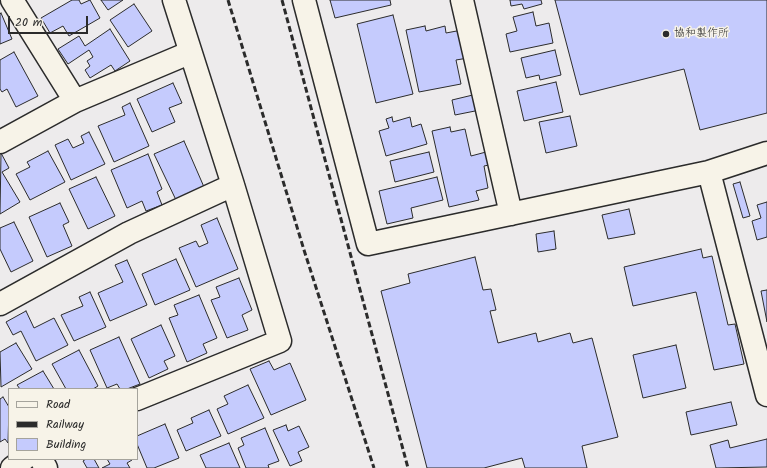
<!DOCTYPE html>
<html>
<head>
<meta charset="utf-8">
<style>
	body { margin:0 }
	#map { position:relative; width:767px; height:468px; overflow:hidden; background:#edebec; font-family:Kalam,sans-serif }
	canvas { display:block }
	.legend { position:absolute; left:8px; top:388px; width:130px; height:72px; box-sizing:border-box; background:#f7f3e8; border:1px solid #a5a39c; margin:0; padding:5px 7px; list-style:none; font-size:12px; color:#2b2b2b }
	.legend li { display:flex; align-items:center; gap:8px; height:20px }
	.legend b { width:20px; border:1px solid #a5a39c }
	.scale { position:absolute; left:8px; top:16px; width:80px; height:18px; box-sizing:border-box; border:2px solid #2b2b2b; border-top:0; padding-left:5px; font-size:12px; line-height:14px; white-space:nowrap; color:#2b2b2b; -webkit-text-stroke:3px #f7f3e8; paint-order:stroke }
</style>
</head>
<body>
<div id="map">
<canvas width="767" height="468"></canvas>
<ul class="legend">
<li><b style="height:5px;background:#f7f3e8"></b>Road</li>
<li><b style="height:5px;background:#2b2b2b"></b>Railway</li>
<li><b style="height:11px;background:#c5cbfd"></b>Building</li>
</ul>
<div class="scale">20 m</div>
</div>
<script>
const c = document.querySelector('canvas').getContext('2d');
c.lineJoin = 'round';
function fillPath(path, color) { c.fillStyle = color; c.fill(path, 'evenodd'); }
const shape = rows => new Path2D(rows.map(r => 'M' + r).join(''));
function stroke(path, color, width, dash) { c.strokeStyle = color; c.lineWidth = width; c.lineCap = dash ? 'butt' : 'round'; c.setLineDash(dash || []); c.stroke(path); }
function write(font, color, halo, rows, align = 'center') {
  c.font = font + ' Kalam,"Klee One",sans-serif'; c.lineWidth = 3; c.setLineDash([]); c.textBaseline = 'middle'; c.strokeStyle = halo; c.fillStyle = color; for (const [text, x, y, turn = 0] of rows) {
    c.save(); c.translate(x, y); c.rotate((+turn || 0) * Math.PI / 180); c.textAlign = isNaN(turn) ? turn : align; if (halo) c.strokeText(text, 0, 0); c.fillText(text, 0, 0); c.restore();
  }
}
const building = shape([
	[72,0,79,0,81,4,90,0,100,18,69,36,63,26,50,33,41,18,72,0],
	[101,0,123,0,108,10,101,0],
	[330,0,390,0,391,5,335,18,330,0],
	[510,0,541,0,542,4,524,9,522,4,511,6,510,0],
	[555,0,767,0,767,113,700,130,684,69,580,95,555,0],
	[134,4,152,31,128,47,110,20,134,4],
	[533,12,536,26,549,23,553,43,510,52,506,34,517,31,513,17,533,12],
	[1,13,12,39,0,44,0,14,1,13],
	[393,15,413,94,376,103,357,24,393,15],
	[425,26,426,31,445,26,446,33,462,30,468,58,456,60,461,84,419,92,406,30,425,26],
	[110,29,130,61,115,71,111,65,90,78,85,70,90,66,87,61,93,57,89,50,68,64,58,49,79,36,85,46,110,29],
	[555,50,561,75,540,80,539,75,526,78,521,58,555,50],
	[14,52,38,96,16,107,7,89,2,92,0,89,0,60,14,52],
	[556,82,563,112,524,121,517,91,556,82],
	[173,83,182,103,169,108,175,122,152,132,137,99,173,83],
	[477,94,480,110,455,115,452,100,477,94],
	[130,103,149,146,114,162,98,126,125,115,122,107,130,103],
	[570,116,577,146,546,153,539,122,570,116],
	[392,117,393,122,410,117,412,127,421,124,427,144,386,156,379,131,389,128,386,119,392,117],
	[450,127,451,132,465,129,471,156,486,152,489,165,484,166,488,188,476,191,479,200,449,207,432,131,450,127],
	[89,132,105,164,71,180,55,145,68,139,73,148,84,143,81,136,89,132],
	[184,141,204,187,176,200,154,154,184,141],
	[48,151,65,182,30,200,16,174,30,167,27,162,48,151],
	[429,152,434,172,395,182,390,161,429,152],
	[1,153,9,168,2,172,20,202,0,214,1,153],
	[148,154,162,189,157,192,162,205,146,211,142,201,127,208,111,170,148,154],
	[96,177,115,216,88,229,69,189,96,177],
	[437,177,443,200,411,208,413,218,387,224,379,191,437,177],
	[740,182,750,216,743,218,733,184,740,182],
	[767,202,767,237,757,240,752,221,761,218,757,205,767,202],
	[60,203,69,222,63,225,72,246,47,257,29,217,60,203],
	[629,209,635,234,608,239,602,215,629,209],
	[217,218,238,269,196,287,179,248,196,241,199,247,208,243,201,225,217,218],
	[14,222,33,261,11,272,0,249,0,228,14,222],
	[554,231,556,249,538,252,536,234,554,231],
	[701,249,703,258,712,256,728,325,735,324,744,364,714,370,696,292,633,306,624,267,701,249],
	[475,257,483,290,491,289,496,310,490,311,498,343,536,333,538,342,570,333,573,343,592,338,618,437,582,446,587,468,525,468,522,458,484,468,427,468,381,291,410,283,408,274,475,257],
	[176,259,190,290,155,305,142,274,176,259],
	[127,260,147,305,110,321,98,293,123,282,115,265,127,260],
	[239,278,252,310,242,315,248,330,227,338,211,300,220,297,216,287,239,278],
	[767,290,767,322,761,291,767,290],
	[90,292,106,327,74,341,61,315,83,306,79,297,90,292],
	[199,295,217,338,203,344,207,353,187,362,169,318,178,315,174,305,199,295],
	[26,311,34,328,54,318,68,345,36,361,21,331,13,335,6,322,26,311],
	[161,325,175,356,164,361,168,369,149,378,131,339,161,325],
	[119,337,140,384,127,389,120,389,117,384,107,388,90,350,119,337],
	[16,343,32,369,1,387,0,352,16,343],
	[676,345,686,388,643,398,633,355,676,345],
	[79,350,98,386,93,389,66,389,52,364,79,350],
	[269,361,274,370,290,363,306,400,271,415,250,369,269,361],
	[43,371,54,389,20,389,17,385,43,371],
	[248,385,264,418,228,434,217,409,228,404,224,396,248,385],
	[3,397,9,407,8,443,5,439,0,442,0,399,3,397],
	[731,402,737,425,691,435,686,412,731,402],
	[209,410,221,436,186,451,177,430,193,423,191,418,209,410],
	[165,424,179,458,154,468,147,468,137,444,137,436,165,424],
	[286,425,288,431,299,426,309,447,298,452,302,461,290,466,273,430,286,425],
	[265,428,279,461,268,465,269,468,246,468,238,448,244,445,241,438,265,428],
	[767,439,767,467,716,468,710,445,728,440,730,448,767,439],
	[229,443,240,468,206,468,200,455,229,443],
	[86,459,94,459,99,468,87,468,83,461,86,459],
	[107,459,131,459,132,460,127,463,130,468,102,468,110,464,107,459]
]);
const minor = shape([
	[12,0,75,101],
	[304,0,368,244,709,172,767,153],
	[462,0,511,214],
	[0,142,75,101,189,53],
	[709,172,767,395],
	[0,304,129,233,233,185],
	[137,399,280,341,233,185,174,0],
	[41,459,46,468],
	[12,468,24,459]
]);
const rail = shape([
	[228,0,304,250,374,468],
	[282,0,408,468]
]);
const markers = [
	[666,34,4,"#2b2b2b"]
];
const poiNames = [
	["協和製作所",674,34]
];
fillPath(building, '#c5cbfd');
stroke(building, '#2b2b2b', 1);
stroke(minor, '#2b2b2b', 25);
stroke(minor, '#f7f3e8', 22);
stroke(rail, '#2b2b2b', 3, [6, 3]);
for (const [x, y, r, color] of markers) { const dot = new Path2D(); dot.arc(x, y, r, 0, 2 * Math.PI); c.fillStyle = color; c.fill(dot); stroke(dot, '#f7f3e8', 1.5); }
write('11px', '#2b2b2b', '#f7f3e8', poiNames, 'left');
</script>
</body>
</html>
